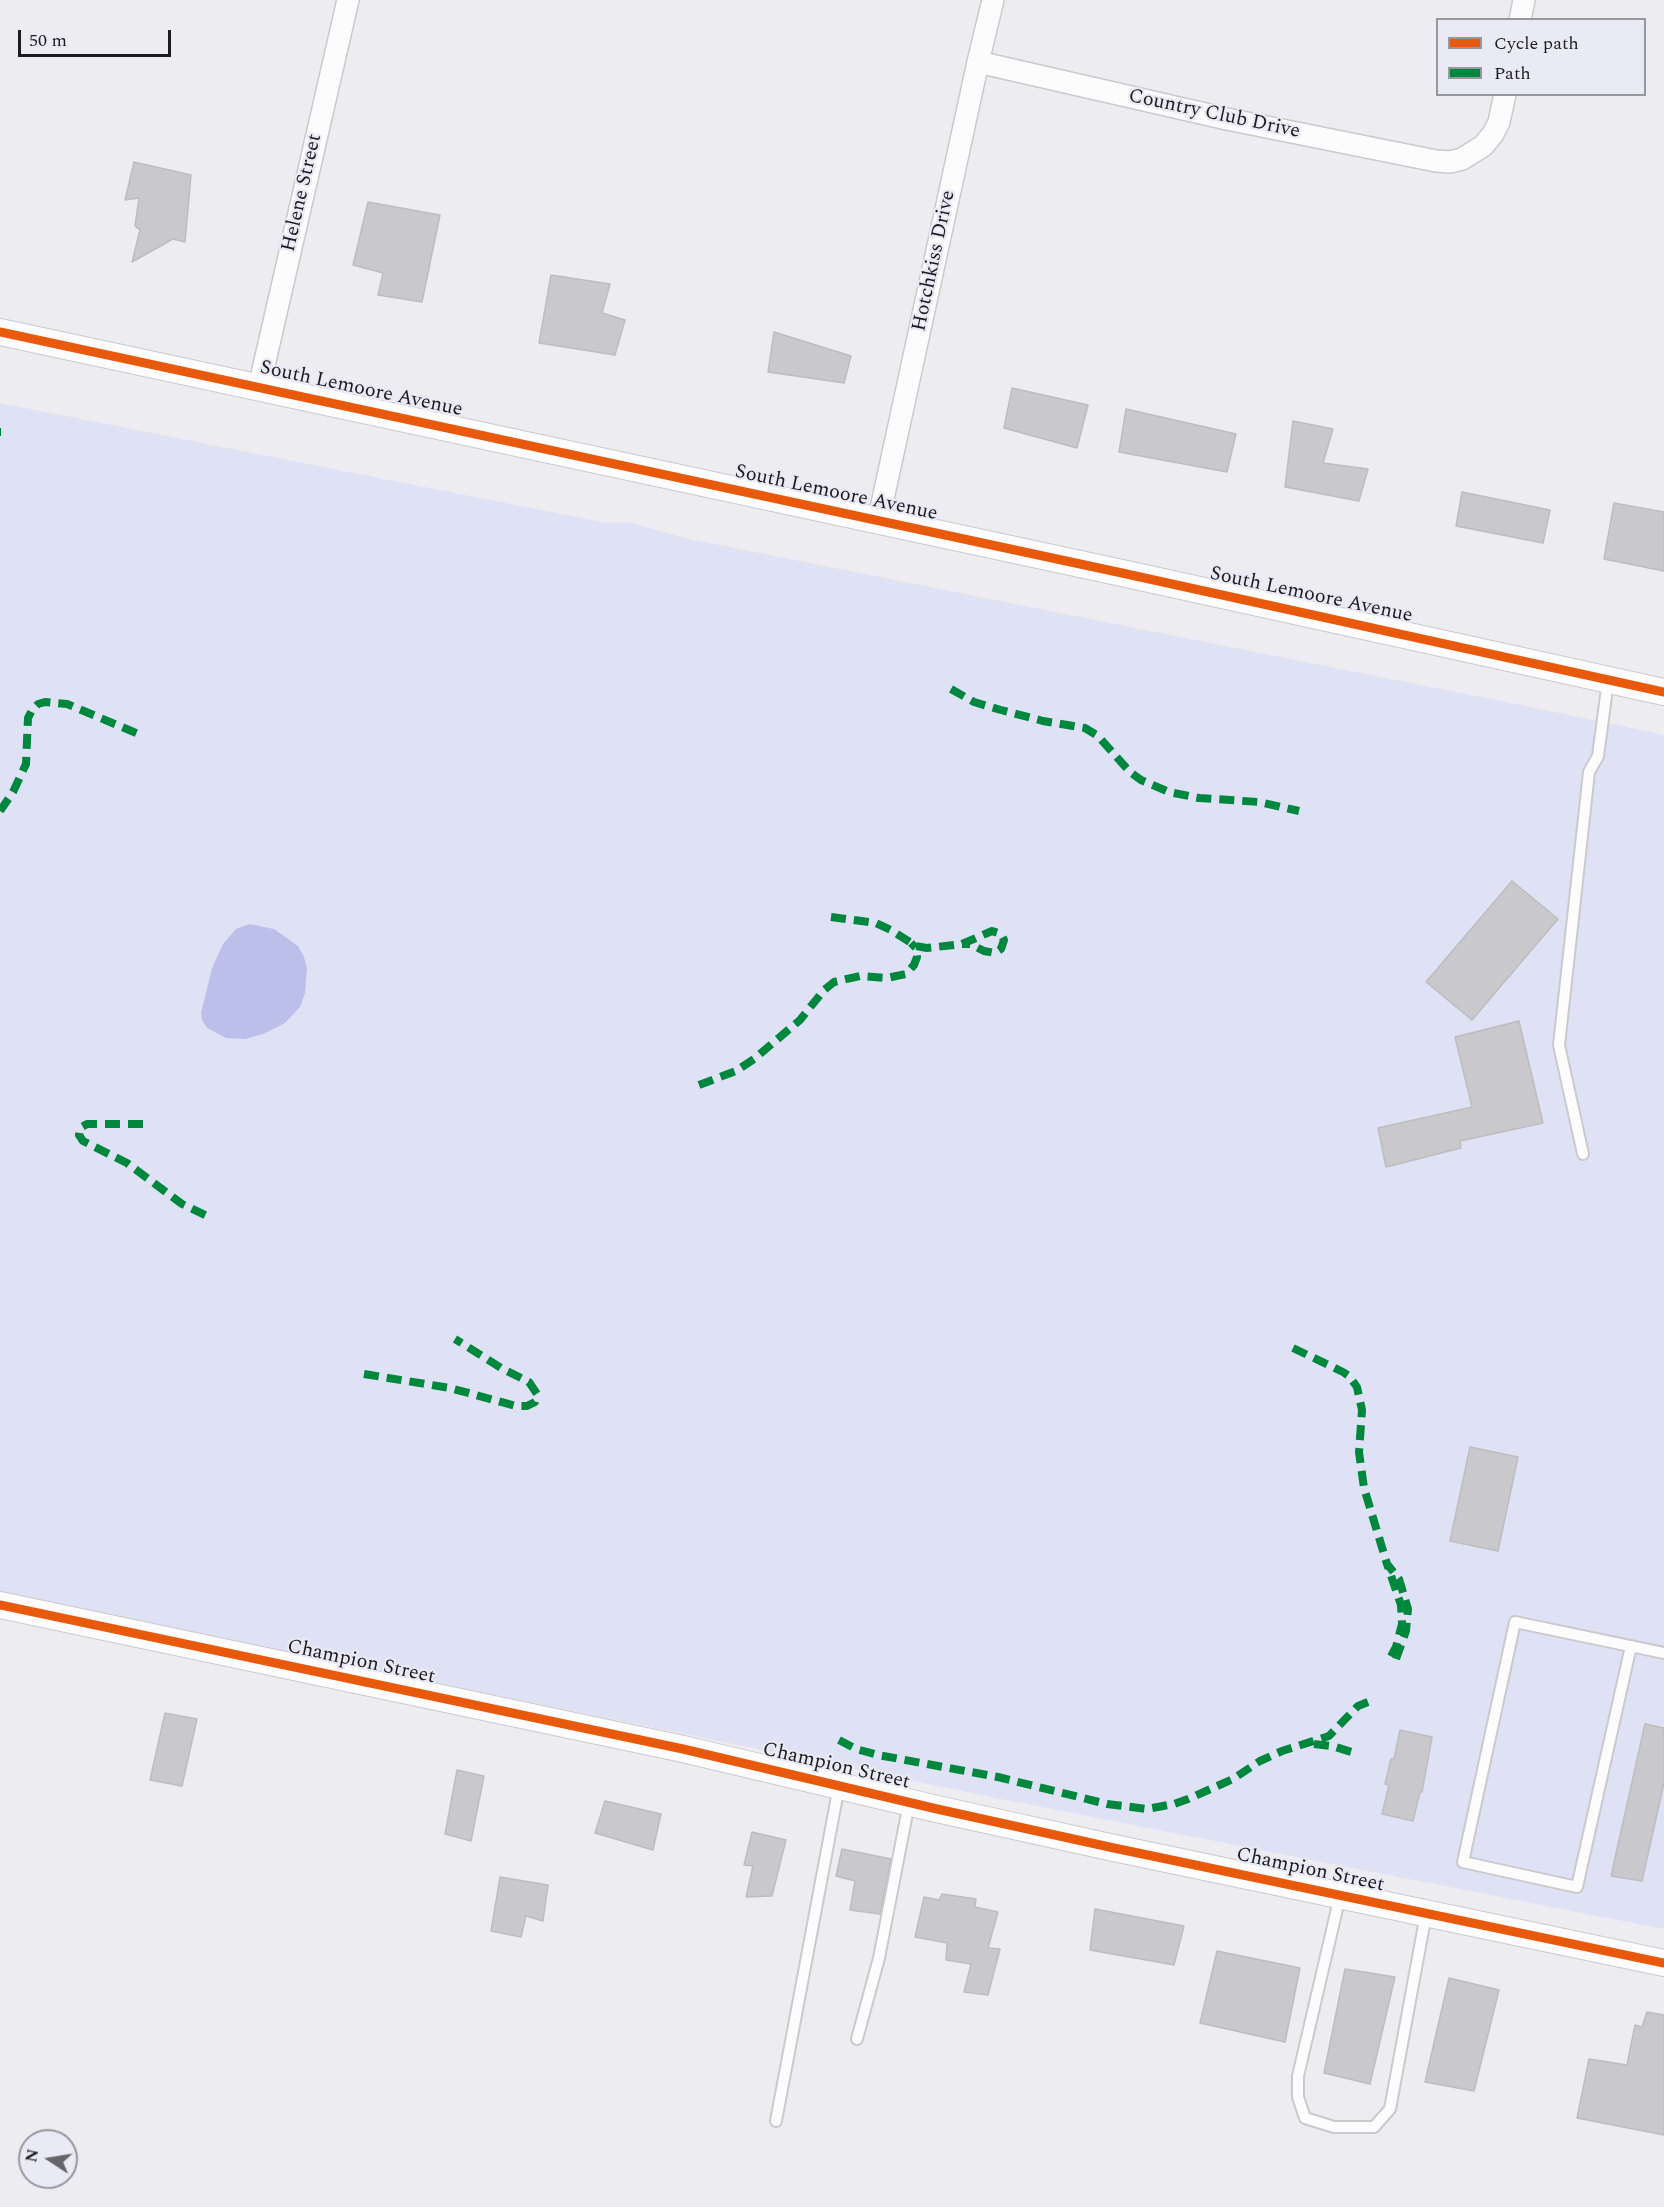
<!DOCTYPE html>
<html>
<head>
<meta charset="utf-8">
<style>
	body { margin:0 }
	#map { position:relative; width:1664px; height:2207px; overflow:hidden; background:#ececf1; font-family:Spectral,serif }
	canvas { display:block }
	.legend { position:absolute; left:1436px; top:18px; width:210px; height:78px; box-sizing:border-box; background:#e9eaf4; border:2px solid #97989f; margin:0; padding:8px 10px; list-style:none; font-size:18px; color:#1c1c20 }
	.legend li { display:flex; align-items:center; gap:12px; height:30px }
	.legend b { width:30px; border:2px solid #97989f }
	.north { position:absolute; left:18px; top:2129px; width:60px; height:60px; box-sizing:border-box; background:#e9eaf4; border:2px solid #97989f; border-radius:50%; rotate:282deg; font-size:16px; font-weight:700; line-height:24px; text-align:center; color:#1c1c20 }
	.north::after { content:''; display:block; margin:auto; width:21px; height:27px; background:#656569; clip-path:polygon(50% 0,100% 100%,50% 72%,0 100%) }
	.scale { position:absolute; left:18px; top:30px; width:153px; height:27px; box-sizing:border-box; border:3px solid #1c1c20; border-top:0; padding-left:8px; font-size:18px; line-height:21px; white-space:nowrap; color:#1c1c20; -webkit-text-stroke:4px #e9eaf4; paint-order:stroke }
</style>
</head>
<body>
<div id="map">
<canvas width="1664" height="2207"></canvas>
<ul class="legend">
<li><b style="height:8px;background:#e8590c"></b>Cycle path</li>
<li><b style="height:8px;background:#00873e"></b>Path</li>
</ul>
<div class="north">N</div>
<div class="scale">50 m</div>
</div>
<script>
const c = document.querySelector('canvas').getContext('2d');
c.lineJoin = 'round';
function fillPath(path, color) { c.fillStyle = color; c.fill(path, 'evenodd'); }
const shape = rows => new Path2D(rows.map(r => 'M' + r).join(''));
function stroke(path, color, width, dash) { c.strokeStyle = color; c.lineWidth = width; c.lineCap = dash ? 'butt' : 'round'; c.setLineDash(dash || []); c.stroke(path); }
function write(font, color, halo, rows, align = 'center') {
  c.font = font + ' Spectral,serif'; c.lineWidth = 4.5; c.setLineDash([]); c.textBaseline = 'middle'; c.strokeStyle = halo; c.fillStyle = color; for (const [text, x, y, turn = 0] of rows) {
    c.save(); c.translate(x, y); c.rotate((+turn || 0) * Math.PI / 180); c.textAlign = isNaN(turn) ? turn : align; if (halo) c.strokeText(text, 0, 0); c.fillText(text, 0, 0); c.restore();
  }
}
const green = shape([
	[0,403,606,523,628,522,684,538,1511,703,1664,735,1664,1929,1001,1799,0,1593]
]);
const water = shape([
	[249,924,274,929,298,946,304,957,307,968,305,993,300,1007,285,1023,263,1034,245,1039,226,1038,207,1028,202,1020,201,1013,212,968,223,944,236,929]
]);
const building = shape([
	[134,162,191,175,185,242,173,239,132,262,140,230,135,226,139,198,125,200,134,162],
	[368,202,440,215,422,302,378,295,383,273,353,265,368,202],
	[551,275,610,284,602,313,625,320,615,355,539,343,551,275],
	[774,332,851,356,844,383,768,372,774,332],
	[1012,388,1088,405,1077,448,1004,428,1012,388],
	[1126,409,1236,434,1227,472,1119,452,1126,409],
	[1293,421,1333,429,1323,463,1368,469,1359,501,1285,487,1293,421],
	[1462,492,1550,510,1543,543,1456,526,1462,492],
	[1614,503,1664,512,1664,571,1604,559,1614,503],
	[1512,881,1558,919,1472,1020,1426,982,1512,881],
	[1519,1021,1543,1123,1460,1141,1461,1148,1386,1167,1378,1128,1472,1107,1455,1037,1519,1021],
	[1470,1447,1518,1457,1498,1551,1450,1541,1470,1447],
	[165,1713,197,1719,182,1786,150,1780,165,1713],
	[1645,1724,1664,1728,1664,1783,1642,1881,1611,1876,1645,1724],
	[1400,1730,1432,1737,1422,1792,1420,1792,1413,1821,1382,1814,1389,1785,1385,1784,1391,1759,1394,1759,1400,1730],
	[457,1770,484,1776,471,1841,445,1834,457,1770],
	[605,1801,661,1814,653,1850,595,1833,605,1801],
	[752,1832,786,1840,772,1896,746,1897,753,1866,744,1865,752,1832],
	[842,1849,891,1859,880,1914,850,1910,855,1881,836,1876,842,1849],
	[500,1877,548,1885,543,1921,526,1916,521,1937,491,1931,500,1877],
	[942,1894,976,1899,975,1907,998,1912,988,1948,1000,1949,988,1995,964,1992,971,1964,946,1960,947,1943,915,1937,924,1897,939,1900,942,1894],
	[1095,1909,1184,1926,1174,1965,1090,1950,1095,1909],
	[1217,1951,1300,1968,1285,2042,1200,2023,1217,1951],
	[1345,1969,1395,1977,1370,2084,1324,2073,1345,1969],
	[1449,1978,1499,1990,1474,2091,1425,2082,1449,1978],
	[1647,2012,1664,2015,1664,2135,1577,2118,1589,2059,1627,2065,1635,2025,1642,2027,1647,2012]
]);
const service = shape([
	[1583,1154,1559,1045,1589,772,1598,756,1608,681],
	[1631,1646,1577,1887,1463,1862,1515,1622,1664,1653],
	[1340,1896,1298,2076,1298,2097,1305,2118,1334,2127,1374,2127,1390,2109,1426,1914],
	[857,2039,879,1958,909,1803],
	[776,2121,839,1786]
]);
const minor = shape([
	[1520,20,1524,0],
	[978,62,1227,119,1436,161,1450,162,1462,159,1483,146,1493,134,1499,122,1505,94],
	[259,387,348,0],
	[878,522,978,62,993,0]
]);
const tertiary = shape([
	[0,332,1122,573,1664,692],
	[0,1605,683,1749,937,1809,1114,1848,1664,1963]
]);
const quiet = shape([
	[0,432,1,432],
	[951,689,974,702,1001,710,1043,721,1085,728,1098,736,1130,772,1141,780,1169,792,1199,798,1259,802,1299,811],
	[0,811,13,792,26,764,28,718,32,710,38,704,45,702,67,704,141,735],
	[831,917,876,923,891,930,916,946,927,948,962,944,992,931,1001,934,1004,940,1001,949,995,953,984,951,970,944,962,944],
	[699,1085,736,1071,754,1059,800,1020,824,990,834,982,860,976,887,978,906,974,914,965,917,957,916,948,911,943],
	[143,1124,87,1124,80,1128,79,1135,83,1141,127,1163,182,1204,209,1217],
	[1293,1348,1343,1372,1349,1376,1357,1387,1362,1410,1359,1452,1364,1488,1387,1564,1399,1579,1408,1609,1406,1631,1396,1659,1390,1658,1396,1647,1402,1624,1401,1605,1387,1564],
	[364,1374,450,1388,516,1406,527,1406,535,1402,537,1394,529,1382,501,1368,455,1339],
	[839,1740,856,1749,878,1755,998,1777,1107,1804,1147,1809,1174,1804,1188,1799,1233,1779,1260,1761,1282,1751,1329,1736,1358,1706,1368,1702],
	[1314,1744,1332,1746,1358,1754]
]);
const cycleway = shape([
	[0,332,1122,573,1664,692],
	[0,1605,683,1749,937,1809,1114,1848,1664,1963]
]);
const streetNames = [
	["Country Club Drive",1214,115,12],
	["Helene Street",303,193,-77],
	["Hotchkiss Drive",935,261,-78],
	["South Lemoore Avenue",361,390,12],
	["South Lemoore Avenue",836,494,12],
	["South Lemoore Avenue",1311,596,12],
	["Champion Street",361,1663,12],
	["Champion Street",836,1767,13],
	["Champion Street",1310,1871,12]
];
fillPath(green, '#dfe1f4');
fillPath(water, '#bdbfeb');
fillPath(building, '#c9c9cd');
stroke(building, '#bdbdc1', 1.5);
stroke(service, '#cacace', 14);
stroke(minor, '#cacace', 24);
stroke(tertiary, '#cacace', 28);
stroke(service, '#fcfcfd', 10);
stroke(minor, '#fcfcfd', 21);
stroke(tertiary, '#fcfcfd', 26);
stroke(quiet, '#00873e', 8, [15, 8]);
stroke(cycleway, '#e8590c', 9);
write('20px', '#1c1c20', '#e9eaf4', streetNames);
</script>
</body>
</html>
